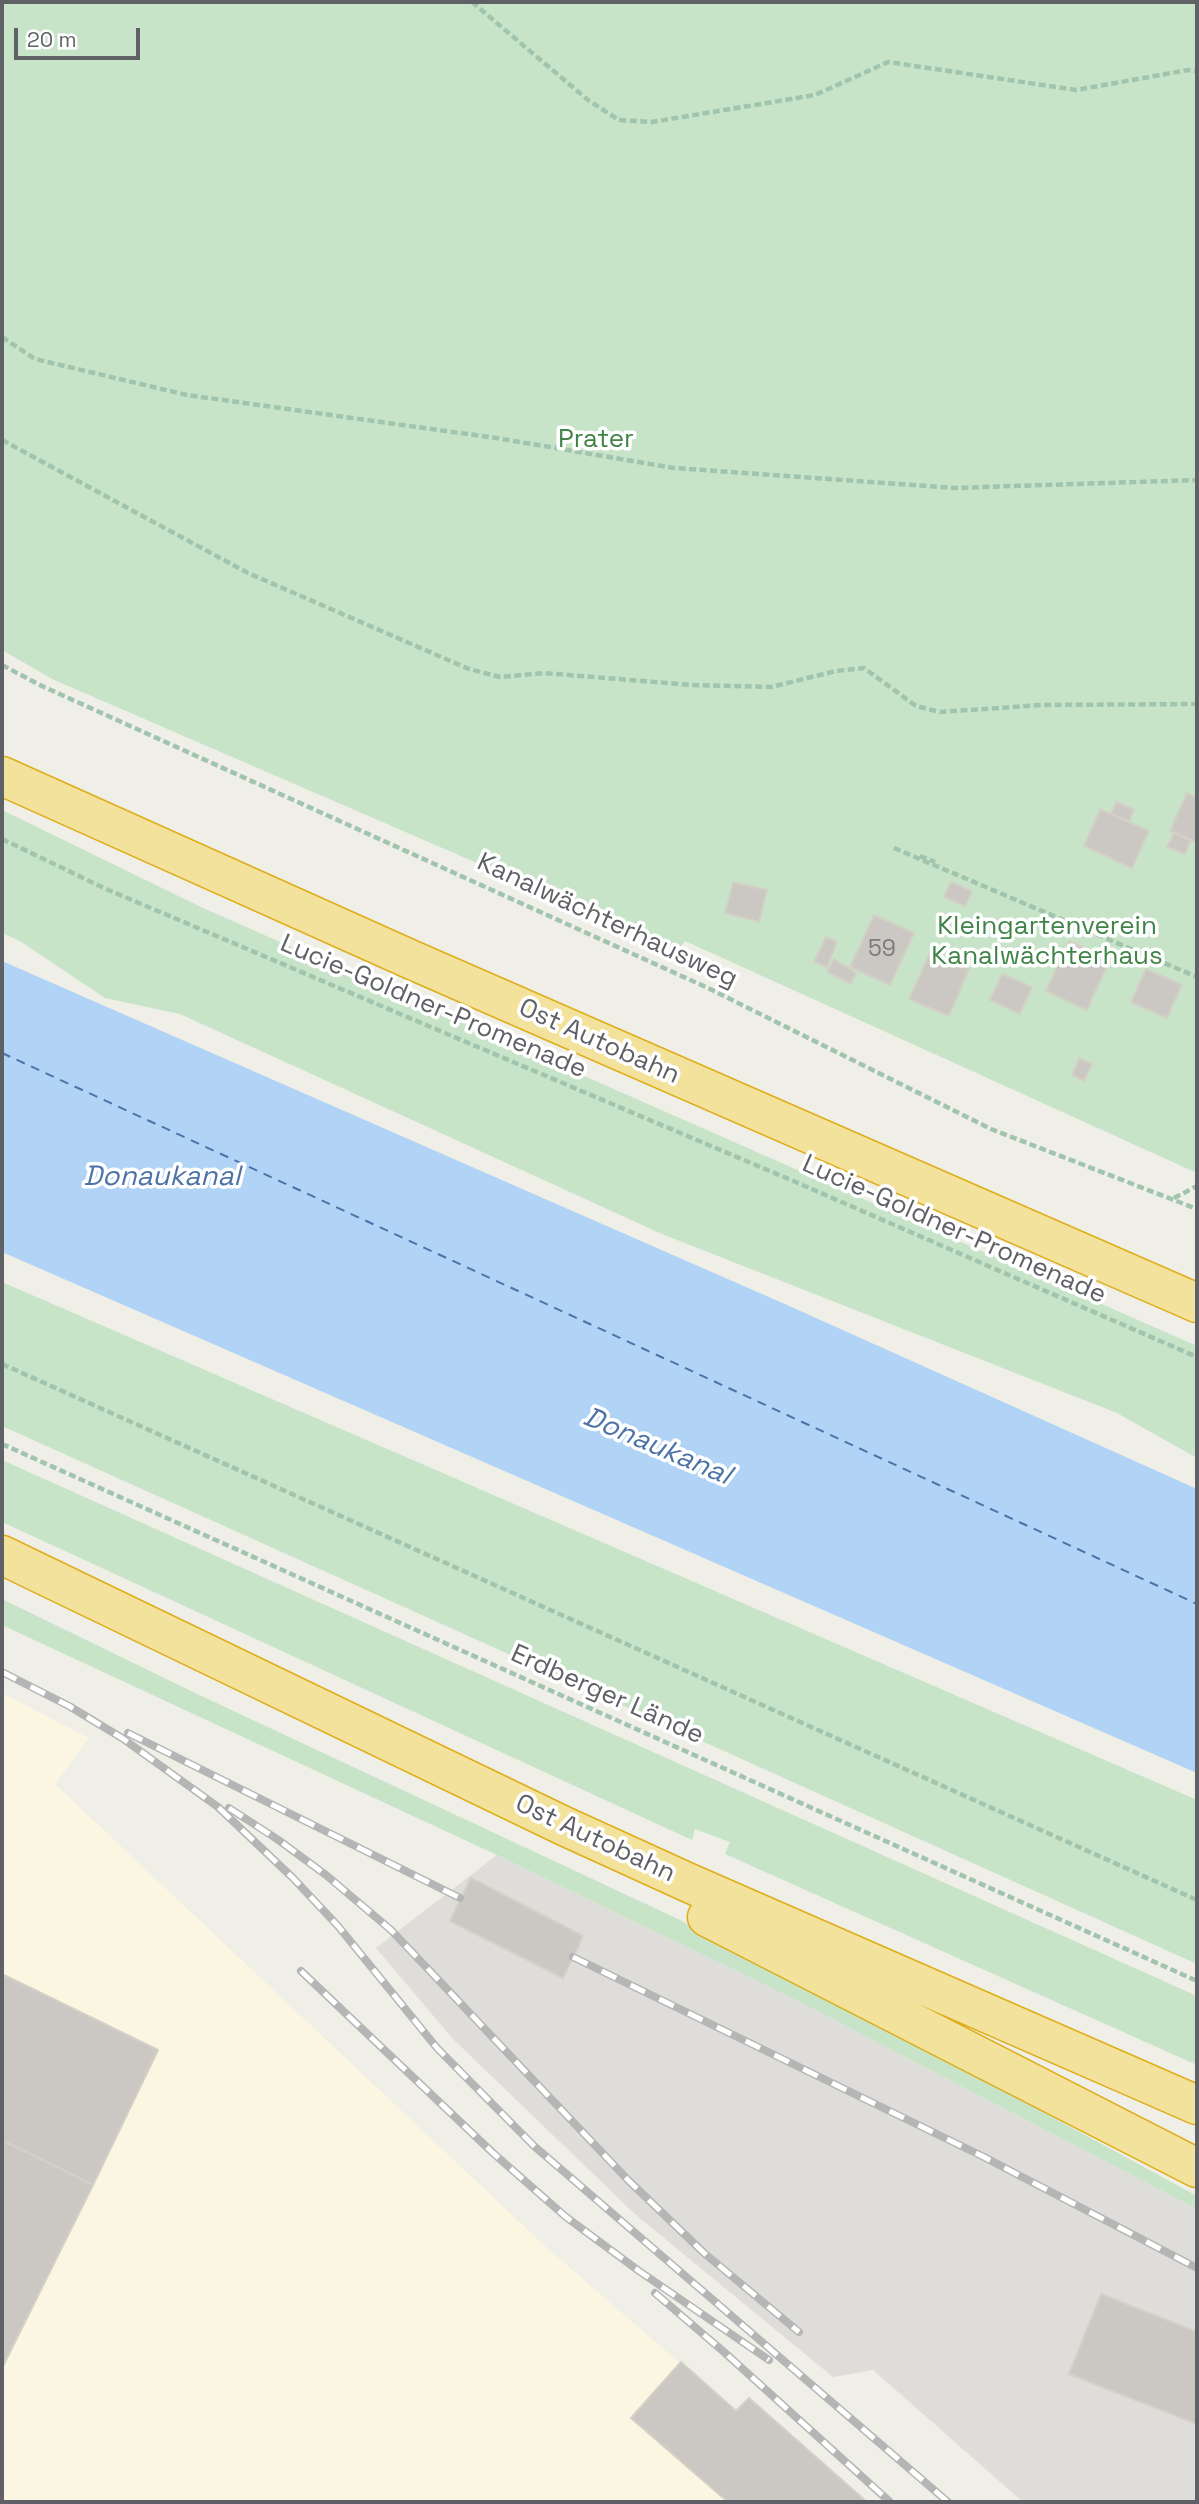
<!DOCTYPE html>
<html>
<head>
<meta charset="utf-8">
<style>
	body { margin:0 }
	#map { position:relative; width:1199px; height:2504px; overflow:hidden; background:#efeee7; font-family:"Space Grotesk",sans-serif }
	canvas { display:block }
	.frame { position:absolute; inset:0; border:4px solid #5f6166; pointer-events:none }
	.scale { position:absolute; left:14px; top:28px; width:126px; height:32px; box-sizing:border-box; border:4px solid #5f6166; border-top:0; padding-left:9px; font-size:21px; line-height:24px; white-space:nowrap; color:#5f6166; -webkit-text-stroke:5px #fff; paint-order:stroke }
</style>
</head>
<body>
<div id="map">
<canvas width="1199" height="2504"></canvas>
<div class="frame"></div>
<div class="scale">20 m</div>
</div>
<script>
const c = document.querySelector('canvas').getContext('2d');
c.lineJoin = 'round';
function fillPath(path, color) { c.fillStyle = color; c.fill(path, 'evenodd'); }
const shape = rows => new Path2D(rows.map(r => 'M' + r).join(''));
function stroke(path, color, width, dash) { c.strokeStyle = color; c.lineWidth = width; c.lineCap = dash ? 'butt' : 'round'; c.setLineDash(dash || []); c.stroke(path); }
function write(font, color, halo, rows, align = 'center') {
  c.font = font + ' "Space Grotesk",sans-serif'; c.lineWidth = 7; c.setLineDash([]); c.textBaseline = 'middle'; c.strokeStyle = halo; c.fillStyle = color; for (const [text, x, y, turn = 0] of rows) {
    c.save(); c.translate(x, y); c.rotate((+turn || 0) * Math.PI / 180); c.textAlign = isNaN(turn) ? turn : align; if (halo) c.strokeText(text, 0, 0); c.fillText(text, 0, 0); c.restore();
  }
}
const commercial = shape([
	[2,1693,89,1738,55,1784,545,2246,735,2411,749,2398,867,2502,2,2502]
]);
const industrial = shape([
	[497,1855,792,1998,1197,2209,1197,2502,1023,2502,873,2370,833,2377,636,2215,453,2039,376,1948]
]);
const green = shape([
	[2,2,1197,2,1197,1173,685,941,678,950,52,679,2,650],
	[2,810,203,908,1197,1346,1197,1458,1117,1413,662,1234,180,1014,105,998,20,941,2,933],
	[2,1282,1197,1800,1197,1964,2,1426],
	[2,1460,1197,1996,1197,2065,725,1854,730,1842,695,1829,692,1840,2,1522],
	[2,1599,193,1692,678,1919,999,2088,1197,2196,1197,2209,792,1998,497,1855,2,1625]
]);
const water = shape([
	[2,961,787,1305,1197,1489,1197,1773,2,1252]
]);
const ferry = shape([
	[2,1053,1197,1604]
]);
const building = shape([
	[1187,793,1197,798,1197,843,1170,831,1187,793],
	[1116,802,1134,809,1129,821,1111,814,1116,802],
	[1100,809,1149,831,1132,868,1084,846,1100,809],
	[1174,833,1191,840,1185,854,1167,847,1174,833],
	[733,882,767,890,759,922,725,913,733,882],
	[951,882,972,891,965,906,944,897,951,882],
	[874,915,914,933,890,985,850,967,874,915],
	[826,937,837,942,827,967,814,962,826,937],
	[1069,941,1110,959,1087,1010,1046,991,1069,941],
	[930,953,969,969,949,1016,909,999,930,953],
	[834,959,856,973,851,984,827,972,834,959],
	[1146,969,1182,985,1167,1018,1131,1002,1146,969],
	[1002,974,1032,987,1020,1014,990,1000,1002,974],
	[1079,1058,1092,1064,1084,1081,1072,1075,1079,1058],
	[471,1878,583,1936,563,1978,450,1921,471,1878],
	[2,1974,158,2050,93,2185,2,2140,2,1974],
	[2,2140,93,2185,2,2368,2,2140],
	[1101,2294,1197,2332,1197,2424,1069,2374,1101,2294],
	[681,2362,736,2411,749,2398,867,2502,728,2502,631,2418,681,2362]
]);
const path = shape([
	[472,2,588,100,619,120,652,122,815,95,888,62,1076,90,1188,70,1197,71],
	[2,337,35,359,187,395,496,438,674,468,953,488,1197,480],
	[2,440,248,573,469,669,500,677,544,673,692,685,771,687,836,671,864,668,916,706,940,712,1042,705,1197,704],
	[2,665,42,686,708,988,991,1129,1197,1209],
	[2,839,106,889,798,1183,1197,1357],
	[894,848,1197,977],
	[920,856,935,862],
	[1174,1198,1197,1186],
	[2,1364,1197,1900],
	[2,1444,1197,1981]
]);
const motorway = shape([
	[2,776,412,960,1197,1303],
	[2,1555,564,1826,689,1883,1197,2105],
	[707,1917,1197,2168]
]);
const rail = shape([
	[2,1672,69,1706,122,1738,218,1807,293,1878,338,1926,437,2048,534,2146,948,2502],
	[128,1733,460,1898],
	[229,1808,277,1839,326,1875,391,1930,628,2180,704,2253,799,2332],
	[573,1957,982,2156,1197,2268],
	[301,1971,493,2153,566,2217,639,2271,769,2360],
	[655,2293,724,2352,890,2502]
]);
const numberNames = [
	["59",882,950]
];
const parkNames = [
	["Prater",596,440],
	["Kleingartenverein",1047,927],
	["Kanalwächterhaus",1047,957]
];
const streetNames = [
	["Kanalwächterhausweg",607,921,25],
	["Lucie-Goldner-Promenade",433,1007,23],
	["Ost Autobahn",599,1042,24],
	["Lucie-Goldner-Promenade",954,1230,24],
	["Erdberger Lände",607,1695,24],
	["Ost Autobahn",595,1839,25]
];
const waterNames = [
	["Donaukanal",162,1177],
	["Donaukanal",657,1447,23]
];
fillPath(commercial, '#fbf6e1');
fillPath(industrial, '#deddd9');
fillPath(green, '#c7e4c9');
fillPath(water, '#b0d3f6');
stroke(ferry, '#4d73a7', 2, [9, 7]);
fillPath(building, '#cbc8c4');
stroke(building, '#d3d0c6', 2);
stroke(motorway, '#dead19', 41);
stroke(path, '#a0c4ad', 4.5, [7, 3.5]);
stroke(motorway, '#f2e29b', 38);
stroke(rail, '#b5b5b6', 8);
stroke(rail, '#fff', 5, [16]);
write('23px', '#7a7b7e', null, numberNames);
write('26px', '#408447', '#fff', parkNames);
write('26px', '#5f6166', '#fff', streetNames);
write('italic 28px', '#4d73a7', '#fff', waterNames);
</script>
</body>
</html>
